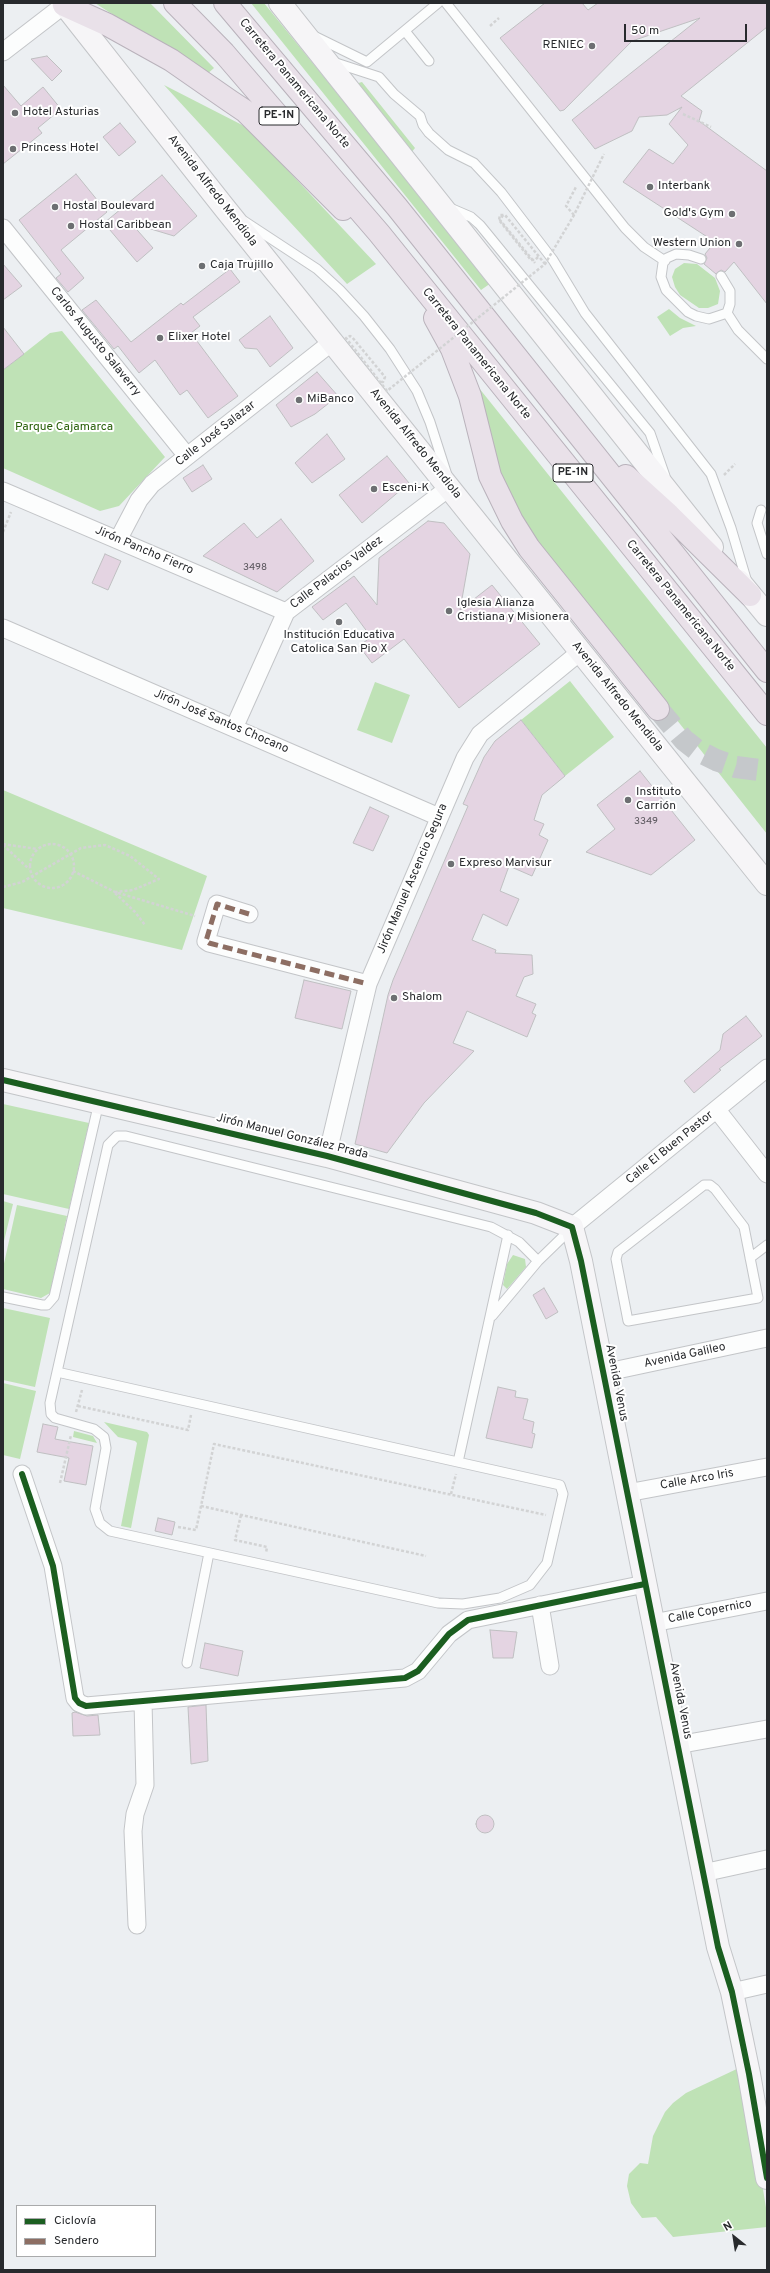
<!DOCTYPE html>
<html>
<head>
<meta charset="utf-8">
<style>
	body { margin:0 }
	#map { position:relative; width:770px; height:2273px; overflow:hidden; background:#eceff2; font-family:Overpass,sans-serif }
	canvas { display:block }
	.frame { position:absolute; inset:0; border:4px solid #282a2d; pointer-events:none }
	.legend { position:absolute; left:16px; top:2205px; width:140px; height:52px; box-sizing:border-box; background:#fff; border:1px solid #a9aaab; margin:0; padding:5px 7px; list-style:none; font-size:12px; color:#282a2d }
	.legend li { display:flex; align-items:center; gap:8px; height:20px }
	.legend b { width:20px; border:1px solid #a9aaab }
	.north { position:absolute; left:714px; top:2217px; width:40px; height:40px; -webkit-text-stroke:3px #fff; paint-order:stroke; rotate:330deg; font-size:11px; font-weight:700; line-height:16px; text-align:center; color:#282a2d }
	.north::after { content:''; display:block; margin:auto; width:14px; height:18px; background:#282a2d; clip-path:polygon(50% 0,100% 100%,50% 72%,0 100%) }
	.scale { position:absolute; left:624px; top:24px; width:123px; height:18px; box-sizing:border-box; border:2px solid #282a2d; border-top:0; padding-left:5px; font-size:12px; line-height:14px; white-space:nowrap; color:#282a2d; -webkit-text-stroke:3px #fff; paint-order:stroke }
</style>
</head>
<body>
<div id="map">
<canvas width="770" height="2273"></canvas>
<div class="frame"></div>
<ul class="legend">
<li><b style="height:5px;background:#1b5e20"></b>Ciclovía</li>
<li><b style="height:5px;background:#8d6e63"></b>Sendero</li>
</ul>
<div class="north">N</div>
<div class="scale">50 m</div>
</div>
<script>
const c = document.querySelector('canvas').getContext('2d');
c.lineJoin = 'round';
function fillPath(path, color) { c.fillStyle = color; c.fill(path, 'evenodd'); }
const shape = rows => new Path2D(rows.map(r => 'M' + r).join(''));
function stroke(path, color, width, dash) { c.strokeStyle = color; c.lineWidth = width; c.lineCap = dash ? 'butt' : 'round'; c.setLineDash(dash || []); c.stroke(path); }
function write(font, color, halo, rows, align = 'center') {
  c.font = font + ' Overpass,sans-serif'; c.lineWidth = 4; c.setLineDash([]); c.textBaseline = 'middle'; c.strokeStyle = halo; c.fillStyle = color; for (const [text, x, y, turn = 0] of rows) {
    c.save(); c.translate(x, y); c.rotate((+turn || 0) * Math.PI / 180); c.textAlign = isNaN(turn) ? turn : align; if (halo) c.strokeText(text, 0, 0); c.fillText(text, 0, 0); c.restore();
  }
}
const green = shape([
	[95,3,150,3,214,68,206,75],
	[251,3,264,3,491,283,481,290],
	[362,82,415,148,411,153,355,84],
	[164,85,248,128,376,264,347,284],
	[684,263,697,264,715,278,720,291,718,304,708,308,699,308,680,295,675,287,672,277,675,269],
	[669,309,680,318,696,326,683,328,670,336,657,317],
	[62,331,165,457,119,506,100,511,3,468,3,370,50,333],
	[475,383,767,748,767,834,525,528,493,456],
	[570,681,614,737,565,776,521,720],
	[375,682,410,695,392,743,357,730],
	[3,790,207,876,182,950,3,908],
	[3,1104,89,1123,69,1209,3,1194],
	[3,1201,13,1204,3,1245],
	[17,1205,67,1216,50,1293,41,1298,3,1289,3,1268],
	[513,1255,525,1259,526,1267,507,1289,503,1285,507,1264],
	[3,1308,50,1318,35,1387,3,1380],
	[3,1383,36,1391,20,1459,3,1455],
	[104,1422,147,1432,149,1435,131,1528,121,1526,137,1443,135,1441,118,1437],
	[74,1431,93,1436,97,1443,73,1437],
	[743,2066,767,2214,767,2227,673,2237,656,2217,642,2218,631,2203,627,2186,629,2174,640,2163,648,2164,653,2136,665,2112,673,2103,686,2093]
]);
const building = shape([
	[545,3,582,3,588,10,598,3,767,3,767,27,681,96,702,111,699,121,767,171,767,304,734,262,725,272,721,270,716,274,704,264,707,258,705,254,715,242,623,182,649,149,673,164,688,145,669,124,682,107,667,115,639,117,632,131,595,149,572,120,700,18,632,41,564,110,560,111,500,38,545,3],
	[47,56,62,71,52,81,31,59,47,56],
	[3,85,21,106,43,87,61,109,38,128,42,133,3,164,3,85],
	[120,123,136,142,119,156,103,137,120,123],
	[76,174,107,212,61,250,84,278,68,292,56,278,61,274,19,220,76,174],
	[162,175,197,216,174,236,131,223,153,248,137,262,104,223,162,175],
	[3,264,22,286,3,300,3,264],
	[230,269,240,282,193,317,200,326,191,333,238,396,208,418,187,390,180,395,155,360,139,373,118,346,114,349,82,310,96,300,131,342,181,303,183,305,230,269],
	[270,316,293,348,270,367,257,349,245,348,239,340,270,316],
	[3,327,24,354,3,370,3,327],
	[317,372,338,396,315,414,291,427,276,405,317,372],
	[327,434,345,459,312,483,295,463,327,434],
	[387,456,409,483,362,523,339,495,387,456],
	[203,465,212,479,192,492,183,478,203,465],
	[281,519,314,561,277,592,203,556,244,523,257,538,281,519],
	[428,521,444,523,470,554,460,610,492,585,540,644,459,708,404,639,372,663,359,646,371,637,346,603,323,620,312,607,354,576,377,605,379,558,428,521],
	[105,554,121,561,108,590,92,583,105,554],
	[521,720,565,776,542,795,539,804,534,820,544,824,539,835,548,840,532,876,509,866,500,891,519,899,507,926,483,914,472,940,496,950,495,953,532,955,533,974,524,977,516,996,536,1004,532,1013,536,1015,527,1037,467,1011,453,1043,474,1051,424,1103,387,1153,355,1144,388,995,393,980,468,806,463,804,484,757,495,741,521,720],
	[640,771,695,840,651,875,586,852,615,829,597,805,640,771],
	[370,807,389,816,373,851,353,843,370,807],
	[304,980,351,991,342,1029,295,1018,304,980],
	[746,1016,762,1036,719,1069,721,1070,694,1093,684,1081,720,1050,723,1034,746,1016],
	[544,1288,558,1312,546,1319,533,1295,544,1288],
	[498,1387,516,1391,515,1397,528,1399,523,1419,534,1422,532,1433,535,1434,532,1448,486,1438,498,1387],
	[43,1424,58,1427,55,1439,93,1446,86,1485,64,1481,69,1458,37,1452,43,1424],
	[158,1518,175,1522,172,1535,155,1531,158,1518],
	[490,1630,517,1632,513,1658,493,1658,490,1630],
	[205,1643,243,1651,238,1676,200,1668,205,1643],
	[206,1705,208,1761,191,1764,188,1707,206,1705],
	[75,1712,87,1716,98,1715,100,1735,73,1736,72,1713,75,1712],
	'476 1824a9 9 0 1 1 18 0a9 9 0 1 1-18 0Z'
]);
const highwayTunnel = shape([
	[658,709,684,740,698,751,716,760,736,767,767,771]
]);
const path = shape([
	[490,26,499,18],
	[683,114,711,127],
	[503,215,500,220,535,263],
	[574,215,566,206,576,187],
	[724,475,735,464],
	[3,532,11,512],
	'30 866a22 22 0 1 1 44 0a22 22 0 1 1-44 0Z',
	[3,844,37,849],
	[3,845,29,869],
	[73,871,115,892,195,916],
	[3,887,22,882,81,848,105,845,130,856,159,879,133,890,115,892],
	[115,893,135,912,145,925],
	[78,1406,188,1430,191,1415],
	[76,1412,82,1390],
	[60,1483,71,1435],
	[451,1494,456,1474],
	[201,1506,426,1556],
	[241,1515,235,1540,267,1547,266,1553],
	[178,1527,196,1530,214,1444,546,1515]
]);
const lane = shape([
	[446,3,625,228,644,247,665,261],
	[405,31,429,61],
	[314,36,367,62,438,3],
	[333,62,379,77,394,94,420,116,423,125,429,133,448,150,474,163,501,192,553,260,585,313,711,474,731,528,747,582],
	[450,208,471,217,480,225,650,433,665,476],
	[244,221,317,269,340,290,364,316,390,349,417,391,430,422,447,475],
	[701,259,689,255,676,254,667,258,663,263,661,277,666,290,688,312,696,316,709,319,727,313,730,304,730,291,721,276],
	[727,313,738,330,767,359],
	[761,510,757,523,767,554],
	[704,1185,710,1185,715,1189,744,1227,758,1298,628,1321,616,1259,618,1252,704,1185],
	[750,1258,767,1245],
	[3,1297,42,1305,47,1305,54,1297,99,1102],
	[492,1316,538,1261,572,1228],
	[57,1372,560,1485,563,1494,547,1563,530,1585,500,1598,463,1604,438,1603,110,1531,100,1523,95,1509,106,1448,104,1437,94,1429,55,1418,51,1414,50,1403,108,1145,117,1136,126,1136,491,1227,519,1242,538,1261],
	[458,1462,508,1235],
	[187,1663,209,1553]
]);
const street = shape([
	[3,52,64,5],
	[3,228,187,456],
	[3,491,286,612],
	[118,540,139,500,152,484,332,342],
	[3,628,439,817],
	[234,728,286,612,450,487],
	[249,914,217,904,206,941,209,943,368,984],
	[717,1110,767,1174],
	[327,1156,368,984,465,758,480,734,580,652],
	[572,1227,767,1068],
	[603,1373,767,1338],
	[22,1474,53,1566,75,1698,79,1703,86,1706,405,1678,418,1671,449,1634,468,1620,645,1584],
	[627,1493,767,1467],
	[540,1605,550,1666],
	[653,1623,767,1601],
	[677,1745,767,1729],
	[703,1873,767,1859],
	[137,1925,133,1831,135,1814,145,1785,143,1701],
	[732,1992,767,1984]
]);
const secondary = shape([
	[63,3,223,206,767,884],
	[280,3,712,547],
	[739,581,767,615],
	[3,1080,327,1156,536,1213,572,1227,581,1261,718,1947,732,1992,749,2074,767,2178]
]);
const highway = shape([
	[175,3,224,53,379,233,767,714],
	[225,3,397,207,767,671],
	[64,5,108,25,171,60,230,101,245,111,343,209],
	[435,318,452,349,470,396,490,476,512,521,529,548,658,709],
	[626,476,669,515,750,595]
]);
const pathBridge = shape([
	[538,257,535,260,531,260,499,220,500,215,505,215,545,264],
	[381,382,383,382,385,377,352,337,350,336,346,338,387,391,545,264,574,215,604,154]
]);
const quiet = shape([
	[249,914,217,904,206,941,209,943,368,984]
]);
const cycleway = shape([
	[3,1080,327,1156,536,1213,572,1227,581,1261,718,1947,732,1992,749,2074,767,2178],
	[22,1474,53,1566,75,1698,79,1703,86,1706,405,1678,418,1671,449,1634,468,1620,645,1584]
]);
const markers = [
	[592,46,4,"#6d6f72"],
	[15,113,4,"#6d6f72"],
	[13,149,4,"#6d6f72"],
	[650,187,4,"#6d6f72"],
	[55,207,4,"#6d6f72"],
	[732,214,4,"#6d6f72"],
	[71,226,4,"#6d6f72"],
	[739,244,4,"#6d6f72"],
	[202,266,4,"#6d6f72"],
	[160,338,4,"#6d6f72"],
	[299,400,4,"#6d6f72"],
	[374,489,4,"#6d6f72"],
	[449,611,4,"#6d6f72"],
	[339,622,4,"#6d6f72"],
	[628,800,4,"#6d6f72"],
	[451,864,4,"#6d6f72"],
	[394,998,4,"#6d6f72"]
];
const numberNames = [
	["3498",255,568],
	["3349",646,822]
];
const shields = [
	[279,116,40],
	[573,473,40]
];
const shieldNames = [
	["PE-1N",279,116],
	["PE-1N",573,473]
];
const poiNames = [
	["RENIEC",584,46,"right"],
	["Hotel Asturias",23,113],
	["Princess Hotel",21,149],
	["Interbank",658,187],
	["Hostal Boulevard",63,207],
	["Gold's Gym",724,214,"right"],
	["Hostal Caribbean",79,226],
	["Western Union",731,244,"right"],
	["Caja Trujillo",210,266],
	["Elixer Hotel",168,338],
	["MiBanco",307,400],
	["Esceni-K",382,489],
	["Iglesia Alianza",457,604],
	["Cristiana y Misionera",457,618],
	["Institución Educativa",339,636,"center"],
	["Catolica San Pio X",339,650,"center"],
	["Instituto",636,793],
	["Carrión",636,807],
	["Expreso Marvisur",459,864],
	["Shalom",402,998]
];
const streetNames = [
	["Carretera Panamericana Norte",294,84,50],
	["Avenida Alfredo Mendiola",212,191,52],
	["Carlos Augusto Salaverry",95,342,51],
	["Carretera Panamericana Norte",476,354,51],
	["Calle José Salazar",216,434,-38],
	["Avenida Alfredo Mendiola",415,444,51],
	["Jirón Pancho Fierro",144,551,23],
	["Calle Palacios Valdez",337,573,-37],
	["Carretera Panamericana Norte",680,606,51],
	["Avenida Alfredo Mendiola",617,697,51],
	["Jirón José Santos Chocano",221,722,23],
	["Jirón Manuel Ascencio Segura",413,879,-67],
	["Jirón Manuel González Prada",292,1137,14],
	["Calle El Buen Pastor",670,1148,-39],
	["Avenida Galileo",685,1356,-12],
	["Avenida Venus",616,1383,79],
	["Calle Arco Iris",697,1480,-10],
	["Calle Copernico",710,1612,-11],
	["Avenida Venus",680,1701,79]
];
const parkNames = [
	["Parque Cajamarca",64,428]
];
fillPath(green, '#bfe2b6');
fillPath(building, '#e4d4e2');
stroke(building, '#bfbfc1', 1);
stroke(highwayTunnel, '#c5c8cb', 22, [22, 11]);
stroke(lane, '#c3c5c8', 11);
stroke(street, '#c3c5c8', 19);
stroke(secondary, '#c3c5c8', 24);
stroke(highway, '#b9b2bb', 24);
stroke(path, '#d2d3d4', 2.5, [3, 2]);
stroke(lane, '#fcfdfd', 9);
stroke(street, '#fcfdfd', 17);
stroke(secondary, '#f6f5f7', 22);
stroke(highway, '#e9e1e9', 22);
stroke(pathBridge, '#d2d3d4', 2.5, [3, 2]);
stroke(quiet, '#8d6e63', 5, [10, 5]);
stroke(cycleway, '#1b5e20', 6);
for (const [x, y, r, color] of markers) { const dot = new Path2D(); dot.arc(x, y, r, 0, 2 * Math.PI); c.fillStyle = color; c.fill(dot); stroke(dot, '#fff', 1.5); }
write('10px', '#57545a', null, numberNames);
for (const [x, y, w] of shields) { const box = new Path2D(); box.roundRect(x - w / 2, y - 9, w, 18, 3); c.fillStyle = '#fff'; c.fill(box); stroke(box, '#282a2d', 1); }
write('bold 11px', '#282a2d', null, shieldNames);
write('12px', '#282a2d', '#fff', poiNames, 'left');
write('12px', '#282a2d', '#fff', streetNames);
write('12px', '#29600a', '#fff', parkNames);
</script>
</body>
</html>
